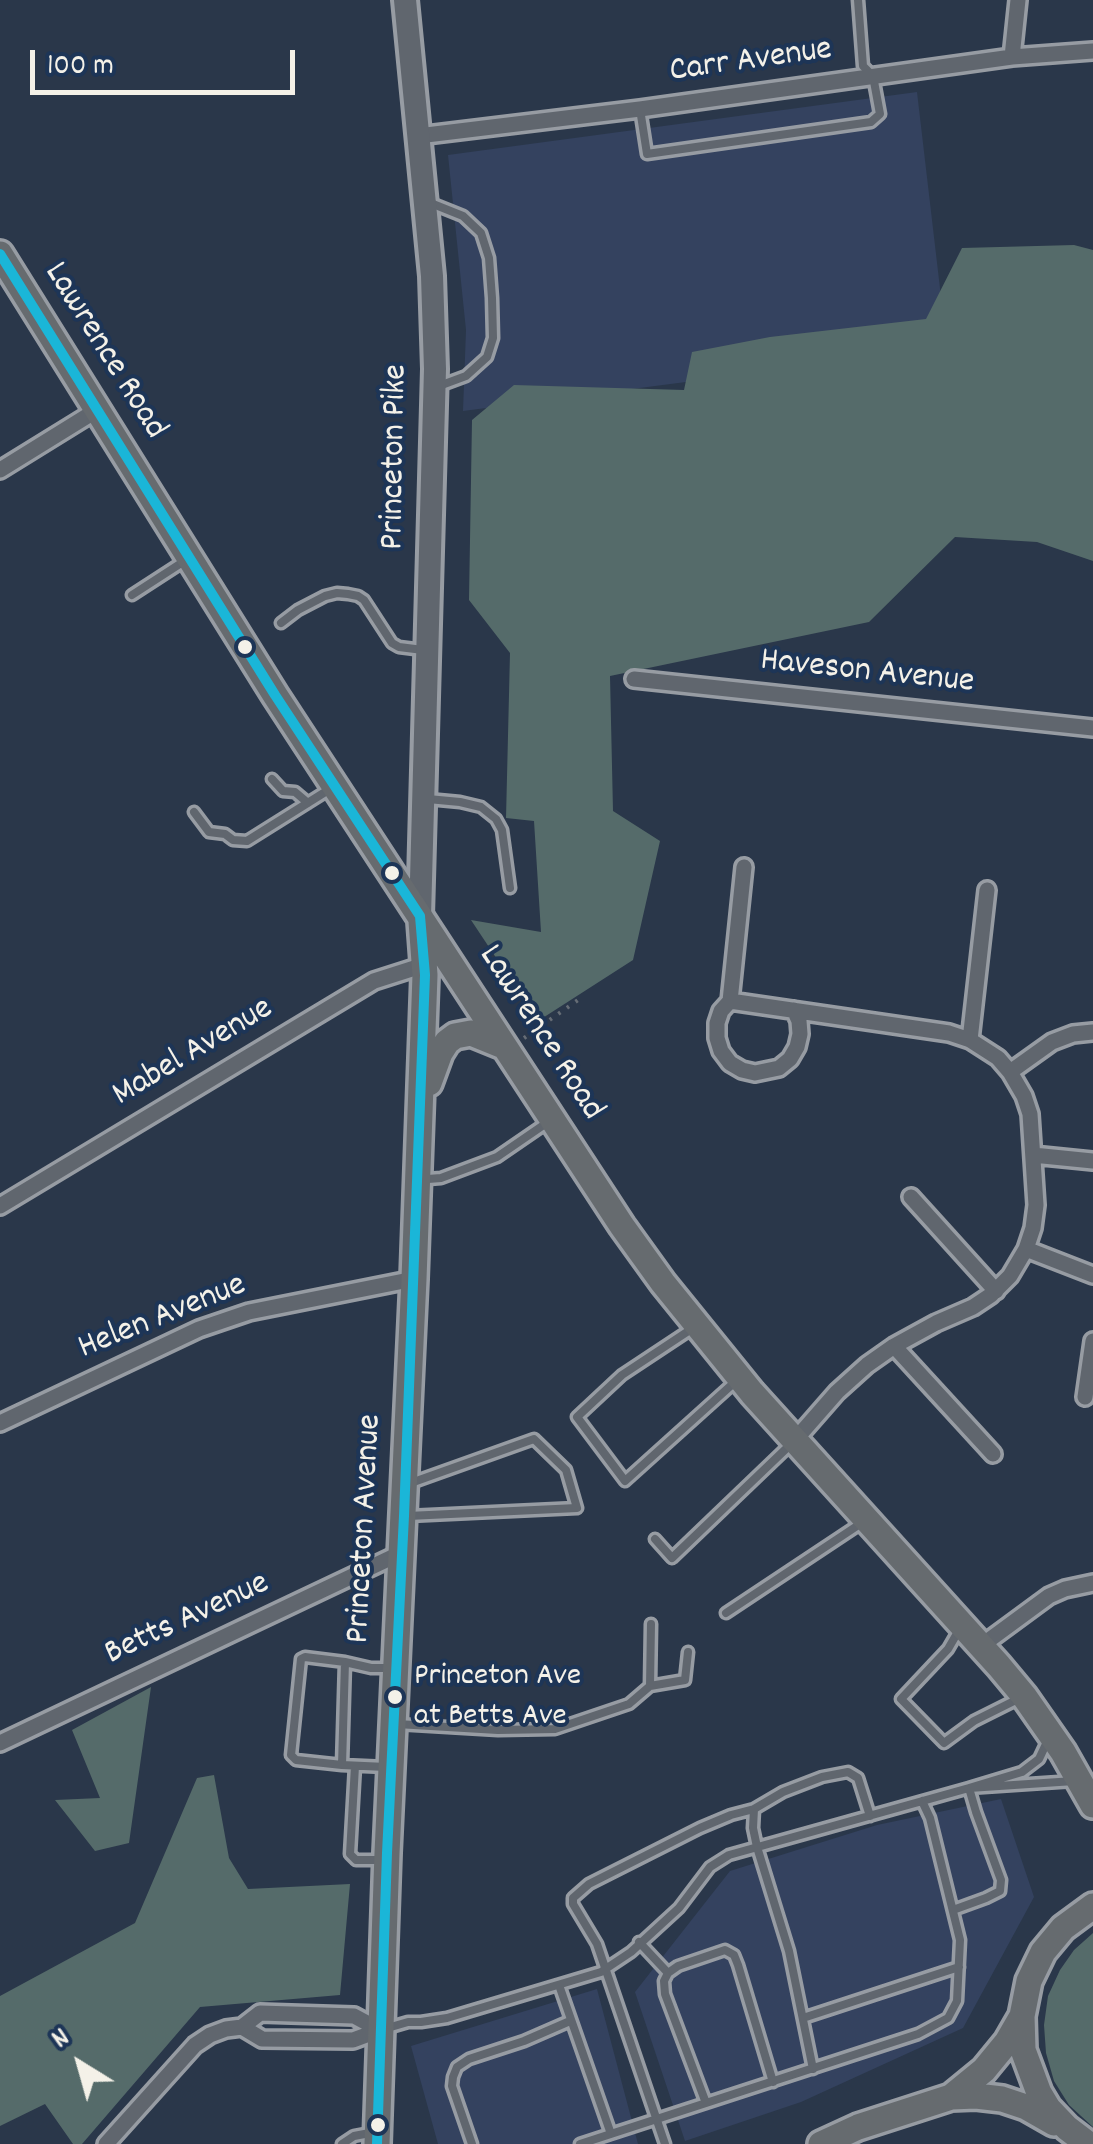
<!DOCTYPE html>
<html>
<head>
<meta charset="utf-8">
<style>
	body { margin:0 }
	#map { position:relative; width:1093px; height:2144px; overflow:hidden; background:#2a374a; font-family:Dekko,sans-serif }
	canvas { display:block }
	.north { position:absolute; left:30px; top:2014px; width:100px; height:100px; -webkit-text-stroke:8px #1d3557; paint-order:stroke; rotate:323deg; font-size:28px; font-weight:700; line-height:40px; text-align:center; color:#f4f1e8 }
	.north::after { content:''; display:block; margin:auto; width:35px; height:45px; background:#f4f1e8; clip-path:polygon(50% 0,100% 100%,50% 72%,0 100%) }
	.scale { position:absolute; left:30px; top:50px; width:265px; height:45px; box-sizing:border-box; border:5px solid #f4f1e8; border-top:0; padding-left:12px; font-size:30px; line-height:35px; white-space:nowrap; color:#f4f1e8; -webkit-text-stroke:8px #1d3557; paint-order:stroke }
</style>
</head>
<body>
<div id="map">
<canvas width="1093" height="2144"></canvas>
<div class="north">N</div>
<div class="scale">100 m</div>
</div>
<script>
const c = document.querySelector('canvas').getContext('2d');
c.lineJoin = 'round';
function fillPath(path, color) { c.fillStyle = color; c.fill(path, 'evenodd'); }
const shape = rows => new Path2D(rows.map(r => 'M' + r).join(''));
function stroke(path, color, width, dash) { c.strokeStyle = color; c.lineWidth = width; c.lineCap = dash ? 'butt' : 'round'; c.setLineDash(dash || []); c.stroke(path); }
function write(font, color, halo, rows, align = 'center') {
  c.font = font + ' Dekko,sans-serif'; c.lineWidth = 8; c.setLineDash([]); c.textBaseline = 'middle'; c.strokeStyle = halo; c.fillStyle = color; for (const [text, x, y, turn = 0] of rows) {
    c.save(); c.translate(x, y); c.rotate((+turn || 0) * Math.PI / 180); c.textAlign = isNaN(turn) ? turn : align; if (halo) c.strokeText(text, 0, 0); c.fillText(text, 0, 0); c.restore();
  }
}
const built = shape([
	[917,92,947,348,463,411,466,330,448,155],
	[1001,1799,1034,1897,963,2028,801,2102,685,2141,635,1992,730,1871,877,1825],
	[597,1989,638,2144,438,2144,411,2046]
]);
const green = shape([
	[1074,245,1093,250,1093,561,1037,542,955,537,869,622,610,676,613,811,660,841,633,960,538,1021,471,920,541,932,534,821,506,818,510,653,469,600,472,420,514,385,684,390,692,352,770,337,926,319,962,248],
	[151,1687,129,1843,95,1851,55,1800,100,1798,72,1730],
	[214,1775,229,1858,248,1889,350,1884,340,1995,200,2007,82,2144,73,2144,45,2104,0,2126,0,1996,135,1923,197,1778],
	[1093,1933,1093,2127,1069,2105,1054,2081,1046,2053,1044,2025,1048,1996,1060,1970,1074,1950]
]);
const path = shape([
	[524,1038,578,1000]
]);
const service = shape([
	[640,109,647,154,871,122,880,114,873,76,863,66,858,0],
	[428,202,463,216,481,233,489,258,492,298,493,338,487,357,466,376,439,386],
	[132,595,186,560],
	[281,623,298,610,325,596,337,593,348,594,358,596,364,600,392,643,399,647,423,650],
	[272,779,283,791,295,792,308,803],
	[428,799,460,802,481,807,496,819,502,830,510,888],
	[194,812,209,832,225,834,233,840,247,841,330,789],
	[421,1176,428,1179,441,1178,497,1157,548,1122],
	[693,1328,622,1375,577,1417,625,1481,736,1381],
	[408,1484,534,1439,566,1470,577,1508,408,1516],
	[655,1539,672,1558,791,1444],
	[726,1613,863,1522],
	[959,1630,948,1649,901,1699,944,1743,974,1721,1020,1698],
	[650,1686,651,1624],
	[397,1724,498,1730,555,1729,629,1704,650,1686,685,1680,688,1652],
	[1047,1742,1039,1759,1022,1772,969,1788,1074,1781],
	[342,1765,296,1760,291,1755,301,1659,305,1657,345,1662],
	[355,1766,350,1854,356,1860,382,1860],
	[386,1767,342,1765,345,1662,371,1668,392,1668],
	[639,1942,668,1973],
	[559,1985,611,2134],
	[803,2018,959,1967],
	[384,2029,408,2022,421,2022,447,2018,601,1972,631,1952,679,1908,710,1867,729,1855,969,1788,976,1812,1001,1880,1000,1891,986,1898,953,1910],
	[813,2069,789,1951,757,1847,753,1828,754,1809,783,1792,822,1777,848,1772,858,1778,870,1816],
	[706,2103,665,1994,664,1981,668,1973,678,1966,725,1950,734,1955,738,1965,773,2082],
	[342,2144,354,2136,375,2132],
	[472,2144,452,2086,453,2077,457,2067,469,2059,524,2041,570,2021],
	[580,2144,918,2034,948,2018,957,2001,960,1940,930,1818,922,1801],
	[665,2144,597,1944,573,1904,573,1898,589,1884,700,1828,731,1815,754,1809]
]);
const minor = shape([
	[1012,57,1018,0],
	[418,136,640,109,1012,57,1093,51],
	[0,470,97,410],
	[634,679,1093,728],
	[730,1001,949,1033,970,1040,998,1058,1010,1072,1024,1096,1030,1114,1036,1205,1033,1228,1026,1249,1010,1276,991,1295,973,1307,936,1323,894,1346,867,1365,837,1392,795,1440],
	[730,1001,721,1011,717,1023,717,1038,721,1051,730,1063,742,1070,755,1073,779,1068,790,1059,797,1047,800,1034,799,1021,794,1010],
	[730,1001,744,867],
	[970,1040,987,890],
	[1010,1072,1052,1042,1073,1034,1093,1032],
	[1033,1155,1093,1161],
	[911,1197,996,1291],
	[0,1206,374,981,424,965],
	[1026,1249,1093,1275],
	[894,1346,993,1454],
	[1085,1397,1093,1341],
	[0,1423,199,1329,249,1312,414,1279],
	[981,1646,1049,1596,1065,1589,1093,1583],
	[0,1743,401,1553],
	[242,2027,262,2039,353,2040,380,2030],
	[106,2144,195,2045,210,2035,226,2029,242,2027,260,2013,354,2016,380,2030]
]);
const secondary = shape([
	[405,0,432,276,435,369,420,916]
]);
const primary = shape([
	[0,254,275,695,622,1226,663,1283,752,1393,999,1666,1024,1696,1063,1752,1093,1805],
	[429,1083,440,1053,447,1042,455,1036,471,1033,503,1046],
	[951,2097,984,2070,1007,2042,1022,2016],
	[377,2144,387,1853,414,1279,425,975,421,921],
	[821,2144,858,2127,951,2097,976,2096,1002,2099,1026,2107,1054,2123],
	[1088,2144,1067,2128,1048,2108,1039,2093,1023,2050,1022,2016,1029,1981,1043,1952,1063,1928,1093,1906]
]);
const bus1 = shape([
	[0,254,275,695,420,916,425,975,404,1516,387,1853,377,2144]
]);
const markers = [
	[245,647,9,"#f4f1e8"],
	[392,873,9,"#f4f1e8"],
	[395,1697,9,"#f4f1e8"],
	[378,2125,9,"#f4f1e8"]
];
const busNames = [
	["Princeton Ave",414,1679],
	["at Betts Ave",414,1719]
];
const streetNames = [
	["Carr Avenue",751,63,-8],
	["Lawrence Road",103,352,58],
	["Princeton Pike",397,457,-89],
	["Haveson Avenue",867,674,6],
	["Lawrence Road",539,1034,57],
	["Mabel Avenue",194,1054,-31],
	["Helen Avenue",163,1319,-22],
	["Princeton Avenue",367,1529,-87],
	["Betts Avenue",188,1621,-25]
];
fillPath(built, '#34425f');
fillPath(green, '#556b6a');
stroke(service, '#979ca3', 15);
stroke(minor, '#979ca3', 22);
stroke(secondary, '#979ca3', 30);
stroke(primary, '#979ca3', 32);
stroke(path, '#666d76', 4, [2.5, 8]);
stroke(service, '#60666e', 8);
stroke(minor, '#60666e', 15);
stroke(secondary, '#60666e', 22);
stroke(primary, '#666b6f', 25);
stroke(bus1, '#1ab6d8', 10);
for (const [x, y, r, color] of markers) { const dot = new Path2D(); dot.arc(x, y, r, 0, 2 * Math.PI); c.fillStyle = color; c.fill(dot); stroke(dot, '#1d3557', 4); }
write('32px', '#f4f1e8', '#1d3557', busNames, 'left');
write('35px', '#f4f1e8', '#1d3557', streetNames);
</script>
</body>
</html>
